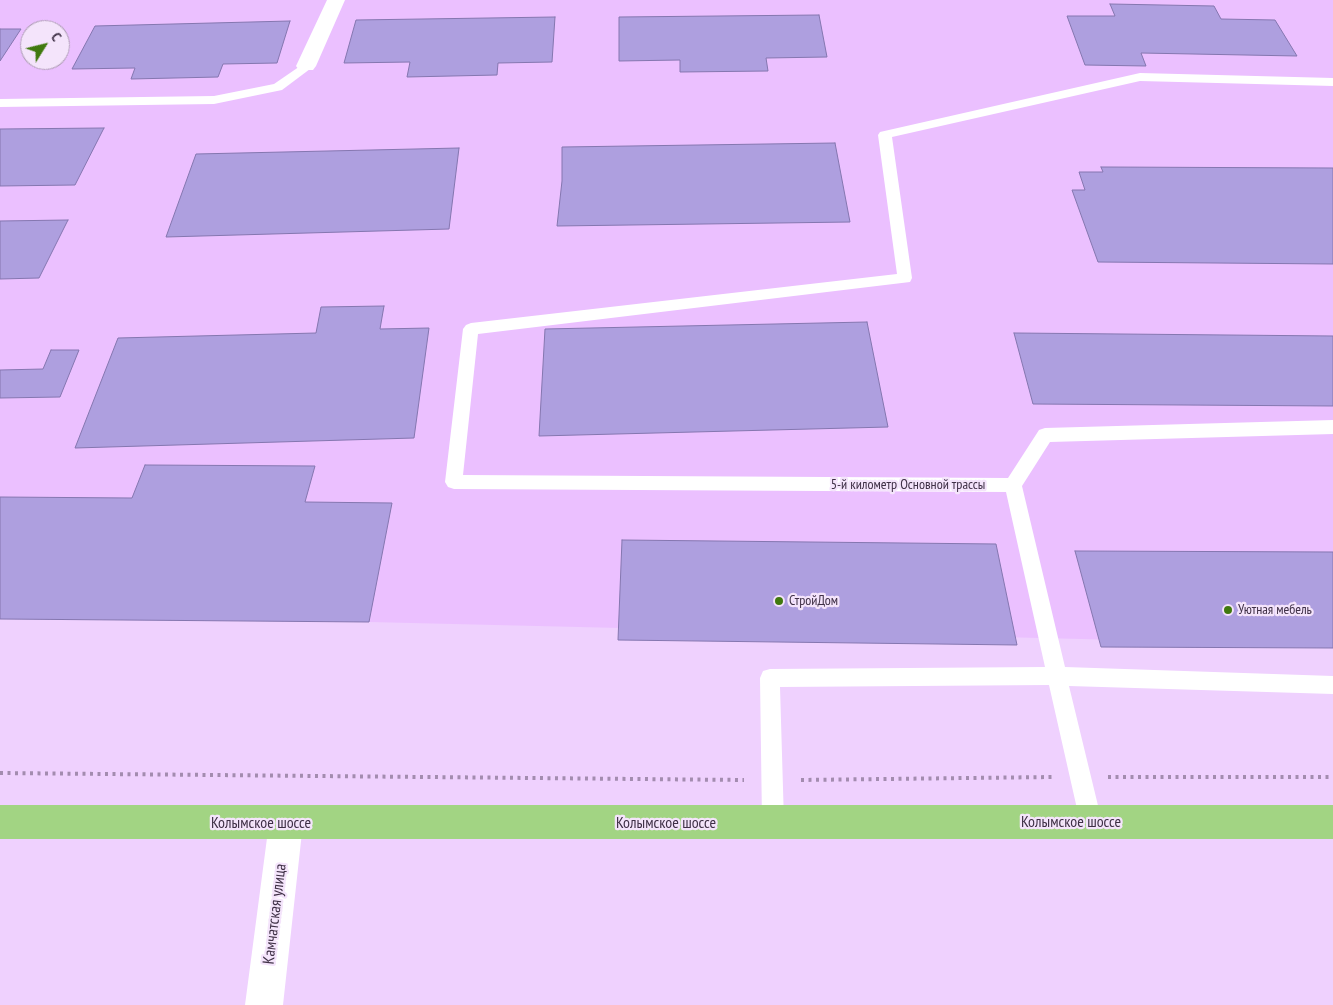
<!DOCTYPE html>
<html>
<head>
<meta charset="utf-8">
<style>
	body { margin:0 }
	#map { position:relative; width:1333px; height:1005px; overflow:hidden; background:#efd1fe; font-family:"PT Sans Narrow",sans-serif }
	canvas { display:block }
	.north { position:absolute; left:20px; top:20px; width:50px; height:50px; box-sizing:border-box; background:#f4e4fb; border:1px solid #ac9cb3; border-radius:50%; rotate:54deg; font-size:14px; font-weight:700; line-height:20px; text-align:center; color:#3f3046 }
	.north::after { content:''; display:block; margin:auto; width:18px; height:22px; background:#40790e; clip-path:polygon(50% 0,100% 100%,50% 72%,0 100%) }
</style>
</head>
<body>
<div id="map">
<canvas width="1333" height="1005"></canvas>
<div class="north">С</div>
</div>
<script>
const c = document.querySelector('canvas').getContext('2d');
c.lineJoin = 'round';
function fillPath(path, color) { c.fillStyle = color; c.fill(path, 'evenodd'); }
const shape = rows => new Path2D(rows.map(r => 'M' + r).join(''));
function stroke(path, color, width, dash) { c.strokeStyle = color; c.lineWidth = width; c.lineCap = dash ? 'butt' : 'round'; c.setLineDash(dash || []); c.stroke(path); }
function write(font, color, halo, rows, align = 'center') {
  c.font = font + ' "PT Sans Narrow",sans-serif'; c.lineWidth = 4.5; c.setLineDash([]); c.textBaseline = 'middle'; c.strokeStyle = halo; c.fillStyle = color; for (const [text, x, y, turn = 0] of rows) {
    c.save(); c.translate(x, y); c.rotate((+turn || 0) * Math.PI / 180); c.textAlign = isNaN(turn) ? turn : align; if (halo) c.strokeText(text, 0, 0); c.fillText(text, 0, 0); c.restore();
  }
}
const built = shape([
	[0,0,1333,0,1333,645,369,622,0,618],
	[30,30,60,30,60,60,30,60]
]);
const building = shape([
	[1110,4,1214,6,1221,19,1275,20,1297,56,1141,53,1146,66,1085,65,1067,16,1115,16,1110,4],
	[819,15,827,57,766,58,768,71,680,72,680,60,619,61,619,17,819,15],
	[555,17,552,62,498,63,497,75,407,77,410,62,344,63,356,20,555,17],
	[290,21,277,63,223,64,218,77,131,79,135,68,72,69,95,26,290,21],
	[0,29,21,29,0,61,0,29],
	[104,128,75,185,0,186,0,129,104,128],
	[835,143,850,222,557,226,562,181,562,147,835,143],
	[459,148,449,229,166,237,196,154,459,148],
	[1101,167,1333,168,1333,264,1098,262,1072,190,1085,190,1079,172,1103,172,1101,167],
	[68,220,39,278,0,279,0,221,68,220],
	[384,306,380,329,429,328,414,438,75,448,118,338,316,333,321,307,384,306],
	[867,322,888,427,539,436,545,329,867,322],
	[1014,333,1333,336,1333,406,1033,404,1014,333],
	[51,350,79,350,60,397,0,398,0,370,43,369,51,350],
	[145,465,315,466,305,502,392,503,369,622,0,619,0,497,132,498,145,465],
	[622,540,996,544,1017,645,618,640,622,540],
	[1075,551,1333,552,1333,648,1101,647,1075,551]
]);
const path = shape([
	[0,773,744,780],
	[1108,777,1333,777],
	[801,780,1052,777]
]);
const service = shape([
	[306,62,312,66,310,69,282,90,214,104,0,107,0,99,214,96,274,84,306,62],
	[1140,73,1333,78,1333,86,1140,81,892,137,912,278,910,282,478,334,463,475,1008,478,1039,430,1045,428,1333,420,1333,434,1050,442,1022,486,1065,667,1333,676,1333,694,1069,686,1102,822,1099,830,1091,833,1083,830,1080,822,1049,685,780,687,784,822,781,830,773,833,765,830,762,822,760,678,763,671,770,669,1045,667,1006,492,454,489,448,487,445,482,463,329,466,325,471,323,897,274,878,135,880,132,1140,73]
]);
const minor = shape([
	[327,0,345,0,316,66,313,70,299,70,296,66,327,0],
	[286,806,298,811,303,823,283,1005,245,1005,269,823,274,811,286,806]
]);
const trunk = shape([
	[0,805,1333,805,1333,839,0,839,0,805]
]);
const markers = [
	[779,601,5,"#40790e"],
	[1228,610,5,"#40790e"]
];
const streetNames = [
	["5-й километр Основной трассы",908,485]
];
const poiNames = [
	["СтройДом",789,601],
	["Уютная мебель",1238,610]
];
const nearStreetnames = [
	["Колымское шоссе",1071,822],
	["Колымское шоссе",261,823],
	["Колымское шоссе",666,823],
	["Камчатская улица",275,914,-83]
];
fillPath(built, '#ebc0ff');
fillPath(building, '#ae9fdf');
stroke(building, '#8577b0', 1);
stroke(path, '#a38caf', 4, [3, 4.5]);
fillPath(service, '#fff');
fillPath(minor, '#fff');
fillPath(trunk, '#a2d483');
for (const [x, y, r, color] of markers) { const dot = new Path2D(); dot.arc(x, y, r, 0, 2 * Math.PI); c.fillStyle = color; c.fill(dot); stroke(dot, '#f4e4fb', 2); }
write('14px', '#3f3046', '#f4e4fb', streetNames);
write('14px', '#3f3046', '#f4e4fb', poiNames, 'left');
write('16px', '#3f3046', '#f4e4fb', nearStreetnames);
</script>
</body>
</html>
